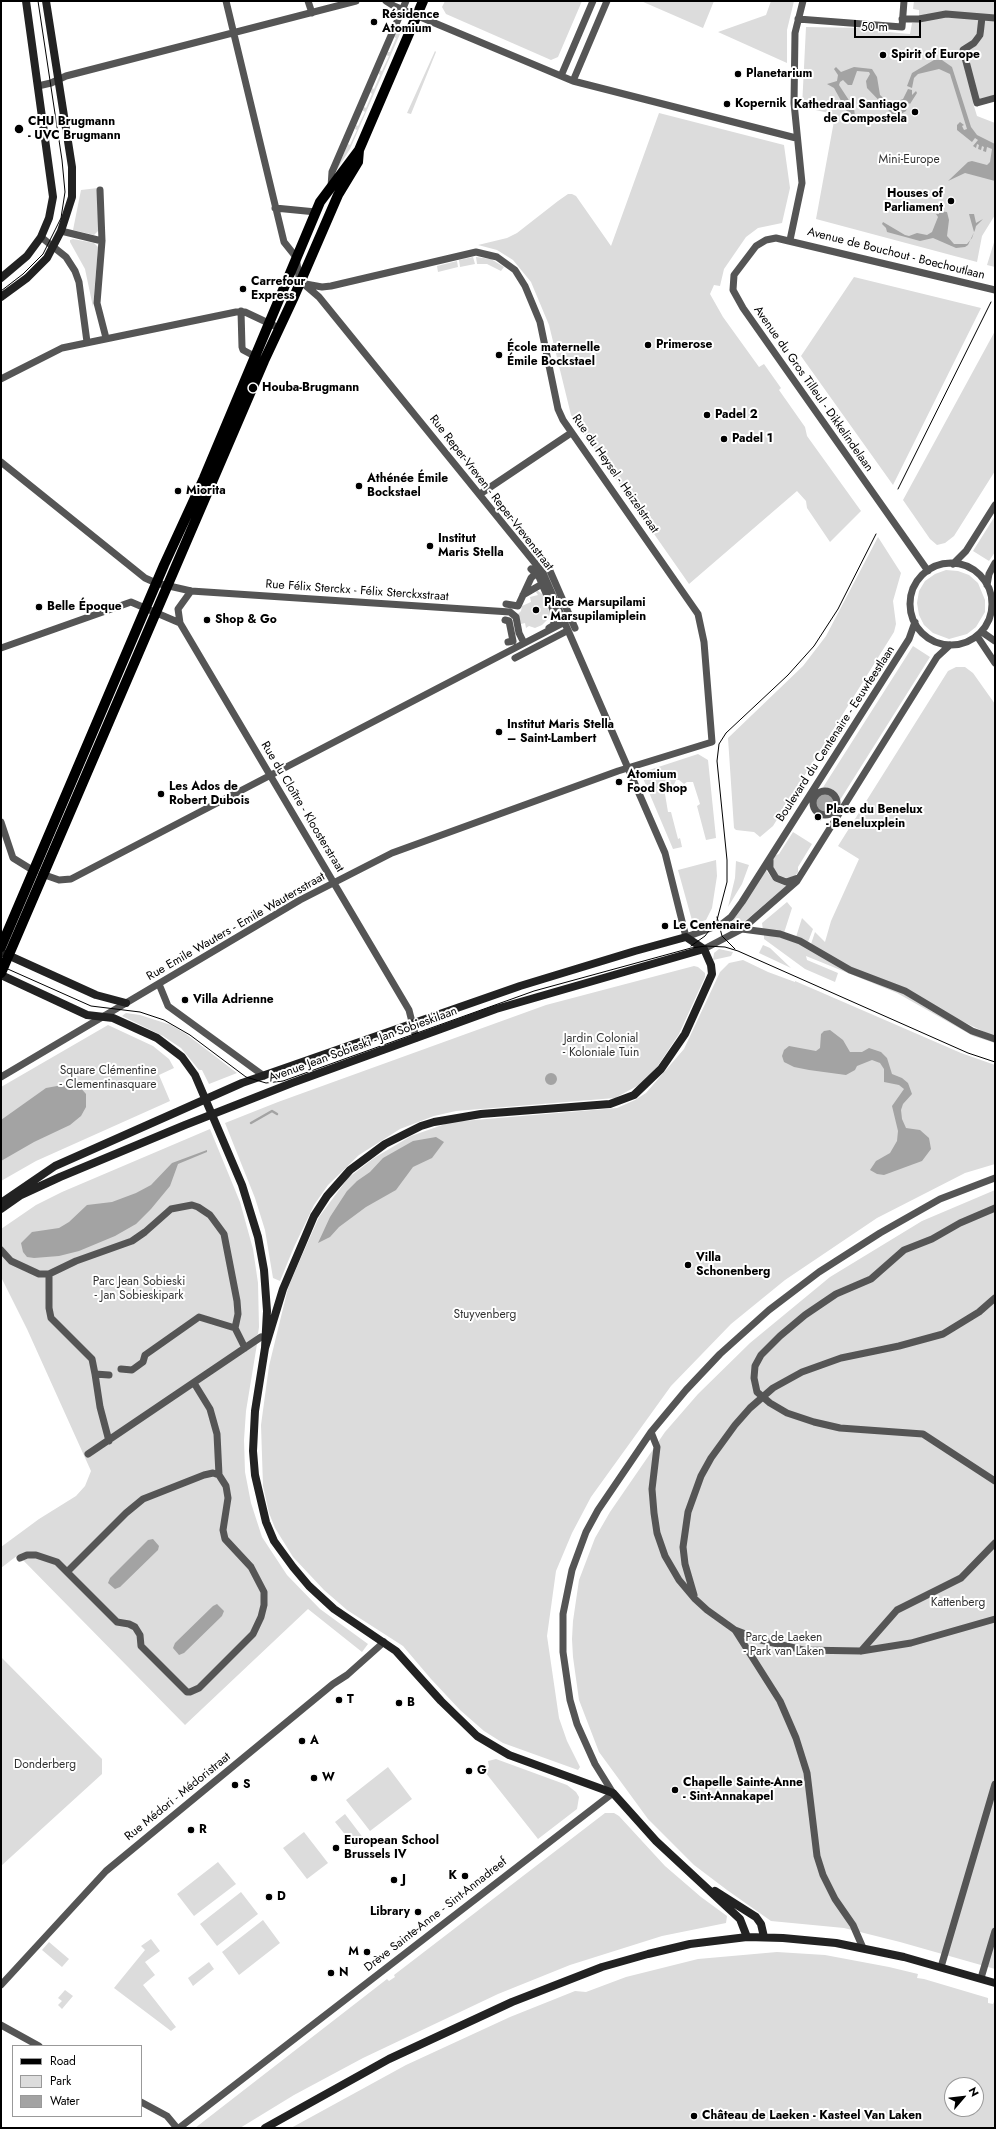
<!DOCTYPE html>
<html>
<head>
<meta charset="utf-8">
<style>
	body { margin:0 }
	#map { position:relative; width:996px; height:2129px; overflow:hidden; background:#fff; font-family:Jost,sans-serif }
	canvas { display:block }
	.frame { position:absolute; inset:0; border:2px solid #000; pointer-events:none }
	.legend { position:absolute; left:12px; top:2045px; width:130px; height:72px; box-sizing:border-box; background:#fff; border:1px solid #999; margin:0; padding:5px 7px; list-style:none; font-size:12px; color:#000 }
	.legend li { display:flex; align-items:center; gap:8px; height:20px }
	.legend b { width:20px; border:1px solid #999 }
	.north { position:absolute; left:944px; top:2077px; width:40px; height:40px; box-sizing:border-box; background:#fff; border:1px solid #999; border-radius:50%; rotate:62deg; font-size:11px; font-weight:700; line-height:16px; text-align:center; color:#000 }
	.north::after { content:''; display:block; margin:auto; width:14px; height:18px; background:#000; clip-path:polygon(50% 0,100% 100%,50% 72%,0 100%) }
	.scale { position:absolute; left:854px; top:20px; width:67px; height:18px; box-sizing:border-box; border:2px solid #000; border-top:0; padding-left:5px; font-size:12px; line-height:14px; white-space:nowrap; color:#000; -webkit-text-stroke:3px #fff; paint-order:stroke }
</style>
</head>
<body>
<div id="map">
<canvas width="996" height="2129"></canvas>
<div class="frame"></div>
<ul class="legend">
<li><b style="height:5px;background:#000"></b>Road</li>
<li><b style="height:11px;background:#dcdcdc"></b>Park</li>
<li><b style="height:11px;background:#a3a3a3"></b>Water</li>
</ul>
<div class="north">N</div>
<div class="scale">50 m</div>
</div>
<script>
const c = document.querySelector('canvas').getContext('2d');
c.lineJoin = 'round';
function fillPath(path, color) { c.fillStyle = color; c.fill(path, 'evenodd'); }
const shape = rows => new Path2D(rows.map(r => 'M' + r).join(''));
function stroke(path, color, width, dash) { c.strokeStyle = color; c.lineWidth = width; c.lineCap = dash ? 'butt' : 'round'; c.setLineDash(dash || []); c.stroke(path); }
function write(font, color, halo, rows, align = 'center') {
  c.font = font + ' Jost,sans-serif'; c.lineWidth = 4; c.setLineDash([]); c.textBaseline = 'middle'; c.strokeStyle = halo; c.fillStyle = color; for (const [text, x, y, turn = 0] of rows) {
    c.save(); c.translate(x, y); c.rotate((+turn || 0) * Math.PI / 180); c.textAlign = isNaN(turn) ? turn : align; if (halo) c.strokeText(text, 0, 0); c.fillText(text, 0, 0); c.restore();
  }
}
const green = shape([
	[445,1,582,1,558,57,551,60,446,14,442,7],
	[641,1,714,1,703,28],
	[771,1,794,1,787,30,787,63,718,32,766,15],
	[914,1,995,1,995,15,919,17,919,10,913,9],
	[946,16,980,19,979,34,970,43,959,49,960,55,974,47,984,36,984,19,995,20,995,95,973,103,977,116,995,123,995,215,982,236,977,262,816,219,834,121,834,116,829,113,802,107,806,27,865,28,865,30,910,34,912,23],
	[396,32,400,34,350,149,336,171,348,144,350,145,357,130,355,129,356,125,358,126,365,112,362,110,364,107,366,108,372,94,370,92,372,88,374,89,380,75,378,73,380,70,382,71,389,56,386,55,388,52,390,52,396,38,394,37],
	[435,51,436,52,411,114,407,113],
	[659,113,784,145,790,188,782,223,758,228,746,237,724,269,720,286,714,285,710,294,723,317,759,367,764,364,781,388,779,390,805,427,807,436,861,511,830,542,807,508,806,501,797,491,689,584,571,415,549,325,531,282,513,260,497,250,478,245,507,238,517,233,558,201,568,194,572,194,576,196,611,246],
	[98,188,99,230,94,235,73,230,81,190],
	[73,239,94,243,98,247,93,307,85,269,70,242,70,240],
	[995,239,995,267,987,265],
	[473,257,475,264,460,267,459,260],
	[476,257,491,259,504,267,501,271,487,264,477,264],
	[457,261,458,267,438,272,437,266],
	[854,277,981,308,893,485,801,356],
	[995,331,995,471,954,536,945,543,937,545,930,539,903,500],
	[995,516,995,552,989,561,973,551],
	[878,537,901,573,893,601,896,624,894,632,773,826,760,837,754,832,736,830,734,828,728,738,803,666,826,636],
	[946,570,958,571,969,575,978,583,985,600,985,612,976,627,967,634,949,639,933,633,924,625,919,615,917,603,919,591,925,581,935,574],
	[537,590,546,597,550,617,542,625,535,628,529,626,526,628,525,623,521,624,518,614,521,611,522,606,531,602,530,597,538,595,536,592],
	[913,646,930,657,840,800,835,791,832,789,822,789],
	[956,667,965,667,973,673,995,704,995,1037,853,969,811,944,815,932,825,942,831,921,859,859,838,846,948,671],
	[698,754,708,760,716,838,706,840,697,806,700,804,693,782,687,782,684,784,679,780,676,780,673,787,664,788,668,812,671,812,678,839,680,838,682,847,673,849,642,776,643,772],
	[793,832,812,844,798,867,798,872,795,876,786,878,778,875,774,870,773,861,774,856,779,854],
	[716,860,717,876,712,908,706,920,693,924,678,870],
	[736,861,749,865,742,884,728,907,735,878],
	[766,870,774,881,786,886,737,928,732,920],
	[787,902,792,908,784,933,763,930,762,923],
	[802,918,813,929,808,942,796,937],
	[764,934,792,940,899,991,995,1041,995,1043,973,1036,897,993,806,956,807,960,838,973,835,982,805,969,764,939],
	[763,945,770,948,791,968,759,953],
	[719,949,733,952,731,956,713,960,714,953],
	[743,960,768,972,795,982,795,981,961,1053,995,1065,995,1164,965,1173,877,1218,785,1280,731,1324,671,1386,591,1497,572,1533,556,1571,547,1636,559,1718,567,1741,580,1767,578,1770,503,1743,484,1731,460,1710,431,1679,403,1646,347,1610,324,1590,293,1557,275,1528,269,1513,263,1486,261,1425,269,1366,288,1288,300,1260,319,1217,348,1178,374,1158,411,1136,451,1122,617,1108,635,1100,646,1093,684,1049,720,972,729,963],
	[694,966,698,967,705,973,705,977,679,1034,657,1067,639,1085,615,1098,456,1111,434,1116,400,1129,359,1155,328,1185,314,1205,294,1247,280,1281,273,1278,265,1230,255,1198,225,1123,278,1102,546,1005],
	[126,1013,140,1015,171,1025,186,1034,237,1073,209,1084,202,1070,199,1070,181,1048,163,1036,122,1016],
	[108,1025,153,1046,169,1059,174,1068,159,1075,170,1101,36,1161,1,1181,1,1087],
	[210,1129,240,1202,253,1249,258,1283,259,1327,258,1334,253,1339,257,1344,246,1411,244,1440,245,1472,251,1503,262,1537,287,1575,320,1609,368,1644,362,1652,308,1609,185,1725,18,1555,1,1568,1,1547,39,1519,76,1496,85,1486,91,1471,27,1329,1,1277,1,1229,36,1205,62,1192],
	[995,1190,995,1969,900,1942,844,1928,771,1921,727,1890,694,1865,648,1819,599,1752,579,1700,573,1657,572,1639,573,1621,579,1580,595,1538,610,1512,665,1432,698,1394,750,1343,830,1277,922,1221],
	[1,1657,102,1759,102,1774,1,1866],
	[496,1759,567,1785,576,1792,579,1797,577,1809,538,1839,485,1772,489,1767,488,1761],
	[388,1767,412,1799,370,1831,346,1800],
	[605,1813,614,1813,619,1816,665,1866,701,1897,727,1916,726,1923,662,1936,570,1965,498,1994,363,2058,294,2095,240,2128,195,2128,387,1979,389,1981,395,1977,394,1975],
	[345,1814,364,1839,355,1847,335,1822],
	[304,1832,328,1863,307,1879,283,1848],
	[218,1862,236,1884,194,1916,177,1894],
	[241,1892,258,1914,217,1946,200,1924],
	[263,1920,280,1943,239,1975,222,1952],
	[151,1939,160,1951,145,1962,155,1975,143,1985,176,2027,171,2031,114,1988,145,1950,141,1946],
	[49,1942,69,1959,62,1967,42,1950],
	[777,1952,825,1955,889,1967,918,1974,917,1978,924,1979,988,1998,988,2003,993,2004,995,2000,995,2128,291,2128,406,2065,510,2017,575,1991,586,1992,626,1977,698,1959],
	[952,2085,976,2085,976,2109,952,2109],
	[209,1962,214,1969,193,1986,188,1978],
	[65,1990,73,1996,62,2009,58,2005,62,2001,58,1998]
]);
const water = shape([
	[934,60,942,60,952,67,971,127,977,135,995,144,995,181,965,173,948,181,968,162,972,161,987,165,990,162,992,149,987,147,986,152,983,151,984,147,982,146,981,150,978,149,979,145,977,144,976,148,973,146,978,140,975,138,972,142,957,130,957,125,960,122,964,125,962,126,964,130,967,129,950,74,939,69,918,74,914,78,912,88,907,86,912,73],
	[836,67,841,72,854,67,872,69,877,77,880,95,888,102,895,102,903,99,908,89,912,90,912,95,916,91,917,93,910,104,909,103,906,111,899,115,892,114,867,88,866,81,870,74,869,72,857,71,852,85,848,85,843,80,840,82,839,85,854,108,855,117,852,116,850,117,834,88,827,84,837,81,838,75,834,69],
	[939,211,947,212,949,220,947,236,954,244,967,244,972,238,974,232,969,214,974,214,976,223,983,219,976,226,975,230,968,245,965,247,956,248,933,238,920,241,887,232,886,228,882,224,883,222,905,235,909,236,917,233,927,235,932,232,938,217,936,214,939,214],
	'815 803a10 10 0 1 1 20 0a10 10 0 1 1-20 0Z',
	[830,1030,843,1040,850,1052,862,1052,869,1048,881,1052,887,1058,892,1074,902,1078,908,1083,912,1094,903,1104,901,1110,902,1119,906,1128,920,1130,929,1138,931,1149,922,1161,884,1175,877,1174,870,1170,876,1161,890,1153,897,1141,898,1131,892,1106,904,1089,899,1085,884,1082,884,1069,880,1063,872,1060,857,1066,855,1070,846,1075,809,1070,794,1067,784,1062,782,1056,784,1050,789,1046,816,1051,820,1048,821,1034,824,1031],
	'545 1079a6 6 0 1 1 12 0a6 6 0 1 1-12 0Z',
	[68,1084,79,1086,86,1094,86,1107,81,1116,70,1125,34,1142,1,1161,1,1120,46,1088],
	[436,1137,444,1142,432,1158,413,1167,396,1190,366,1207,339,1227,330,1237,318,1243,330,1217,347,1191,357,1181,370,1172,383,1158,413,1141],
	[207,1150,207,1152,178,1164,170,1186,151,1209,136,1224,115,1236,79,1251,59,1256,34,1258,27,1257,23,1252,21,1243,32,1232,59,1228,69,1222,87,1205,112,1202,136,1193,151,1185,172,1163],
	[153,1539,159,1546,158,1550,120,1587,115,1589,108,1583,110,1578,148,1540],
	[217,1604,224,1611,222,1616,184,1653,179,1655,173,1648,175,1643,213,1606]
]);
const stream = shape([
	[251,1123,272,1111,277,1114]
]);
const street = shape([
	[226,1,284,242,296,257,300,283],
	[308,1,312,13],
	[386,1,394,6,573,81,796,138],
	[982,17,980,35,974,43,963,50,977,103,995,98],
	[798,19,902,27,904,1],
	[902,19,919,19,946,14,995,18],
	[561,76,593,1],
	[573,81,607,1],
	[38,86,51,83,66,76,356,1],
	[331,187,332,172,406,1],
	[100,190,102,241,97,303,106,338],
	[275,208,316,212],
	[61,231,102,241],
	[41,237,66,257,75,271,79,282,87,342],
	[790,240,802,183,794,103,795,33,803,1],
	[305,285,319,297,543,573,665,853,686,937,722,924,731,917,742,902,909,639,915,622],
	[241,311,242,347,243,350,258,358],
	[1,379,62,348,236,312,245,312,279,328],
	[1,462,145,578,156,583,191,591,510,612,516,617,519,633,524,643],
	[480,494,571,433],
	[543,559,547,564,575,628],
	'910 604a41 41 0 1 1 82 0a41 41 0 1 1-82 0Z',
	[953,564,966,551,995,505],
	[531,569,539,577,553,610,554,625,549,628],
	[928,571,743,308,733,290,734,275,756,246,766,240,776,238,995,290],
	[987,585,989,574,995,563],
	[523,595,542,584],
	[506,604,518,606,531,578,538,571],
	[505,620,509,621,513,641,508,642],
	[180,623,178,609,191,591],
	[982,632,995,641],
	[977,636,995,663],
	[1,648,131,602,180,623,409,1010,416,1038],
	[515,658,565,632],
	'813 803a12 12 0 1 1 24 0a12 12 0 1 1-24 0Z',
	[1,822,13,858,34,871],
	[770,858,770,868,776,878,786,882,798,878],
	[42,874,59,880,71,879,565,622],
	[742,929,780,934,800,941,850,970,905,991,972,1031,995,1039],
	[704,949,742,929,797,881,937,657,950,645],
	[159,984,168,1006,264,1076],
	[1,1077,300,900,392,853,618,771,712,742,704,642,698,614,563,420,558,409,540,322,525,286,515,270,497,257,476,252,331,286,322,287,300,283],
	[995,1208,960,1223,932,1239,904,1250,871,1279,836,1294,805,1315,780,1336,761,1355,755,1366,754,1378,757,1392,770,1403,787,1413,814,1422,840,1428,923,1434,995,1481],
	[1,1250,11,1261,39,1274,49,1274,76,1261,132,1241,145,1232,171,1209,192,1205,198,1207,210,1215,224,1234,237,1301,238,1314,235,1328,245,1348],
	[49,1274,49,1308,51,1318,92,1359,95,1374,109,1375],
	[121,1369,132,1370,143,1362,145,1355,199,1317,235,1328],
	[95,1374,100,1407,109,1441],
	[651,1432,657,1447,652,1489,654,1513,657,1533,665,1556,679,1580,695,1599,707,1610,735,1630,780,1701,796,1738,807,1773,817,1856,823,1875,835,1899,853,1925,863,1948],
	[88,1454,261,1337],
	[20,1558,27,1555,36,1555,57,1562,117,1622,129,1624,135,1627,140,1635,141,1646,187,1692,190,1692,199,1688,253,1634,261,1617,264,1605,264,1592,251,1567,225,1539,223,1530,228,1498,226,1486,219,1475,217,1434,210,1409,194,1383],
	[68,1571,126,1513,143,1499,204,1475,213,1473,219,1475],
	[694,1595,685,1564,683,1547,688,1512,701,1476,711,1458,735,1425,750,1408,773,1388,802,1372,841,1358,899,1346,943,1334,979,1312,995,1298],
	[735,1630,761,1640,803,1650,861,1651,911,1643,995,1619],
	[861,1651,897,1610,961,1578,995,1543],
	[941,1967,995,1784],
	[981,1978,995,1931],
	[1,1985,106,1871,333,1684,347,1675,384,1642],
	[1,2025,39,2046],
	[141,2102,167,2116,177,2128],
	[179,2128,613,1793,595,1764,577,1724,570,1700,563,1652,563,1614,572,1570,586,1532,598,1510,651,1432,686,1390,720,1354,769,1310,819,1272,880,1233,940,1199,995,1178]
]);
const secondary = shape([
	[1,278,27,256,41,237,49,218,53,197,26,1],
	[1,297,27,278,47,258,61,231,72,197,72,167,46,1],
	[1,952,96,995,126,1003],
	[1,975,87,1015,113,1018,157,1038,182,1057,195,1075,242,1185,258,1237,264,1270,267,1311,265,1348,255,1411,253,1451,255,1475,266,1522,274,1541,293,1567,309,1586,334,1609,396,1651,441,1701,477,1736,509,1755,613,1793,656,1841,740,1919,747,1937],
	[1,1203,55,1166,242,1083,520,986,635,951,686,937,704,949,711,965,712,974,685,1034,661,1069,634,1095,610,1104,481,1114,434,1122,421,1126,385,1144,350,1170,327,1196,314,1216,283,1289,265,1348],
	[1,1209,21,1195,60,1177,185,1125,292,1083,496,1009,704,949],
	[715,1891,756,1917,761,1924,764,1937],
	[265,2128,389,2059,512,2002,602,1967,648,1954,690,1944,747,1937,783,1938,836,1943,904,1957,995,1983]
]);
const primary = shape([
	[1,947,164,565,204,478,320,202,359,150,423,1],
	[1,973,264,361,293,299,338,195,358,162,359,150]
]);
const tram = shape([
	[1,291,23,274,43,254,61,218,65,192,62,160,38,1],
	[898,489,991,302],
	[717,917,722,936,735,949],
	[691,946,705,936,717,920,727,882,727,860,717,761,719,744,726,733,788,675,814,646,838,609,876,534],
	[1,966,91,1006,140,1012,164,1020,190,1035,246,1077,266,1083,283,1081,534,991,691,948,706,946,725,947,738,951,968,1053,995,1062]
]);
const markers = [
	[374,22,4,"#000"],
	[883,55,4,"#000"],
	[738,74,4,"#000"],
	[727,104,4,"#000"],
	[915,112,4,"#000"],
	[19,129,5,"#000"],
	[951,201,4,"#000"],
	[243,289,4,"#000"],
	[648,345,4,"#000"],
	[499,355,4,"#000"],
	[253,388,5,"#000"],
	[707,415,4,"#000"],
	[724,439,4,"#000"],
	[359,486,4,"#000"],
	[178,491,4,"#000"],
	[430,546,4,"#000"],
	[39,607,4,"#000"],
	[536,610,4,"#000"],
	[207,620,4,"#000"],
	[499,732,4,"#000"],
	[619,782,4,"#000"],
	[161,794,4,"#000"],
	[818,817,4,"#000"],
	[665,926,4,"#000"],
	[185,1000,4,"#000"],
	[688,1265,4,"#000"],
	[339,1700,4,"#000"],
	[399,1703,4,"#000"],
	[302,1741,4,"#000"],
	[469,1771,4,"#000"],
	[314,1778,4,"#000"],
	[235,1785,4,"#000"],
	[675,1790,4,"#000"],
	[191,1830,4,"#000"],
	[336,1848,4,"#000"],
	[465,1876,4,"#000"],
	[394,1880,4,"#000"],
	[269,1897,4,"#000"],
	[418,1912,4,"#000"],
	[367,1952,4,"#000"],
	[331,1973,4,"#000"],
	[694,2116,4,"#000"]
];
const poiNames = [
	["Résidence",382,15],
	["Atomium",382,29],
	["Spirit of Europe",891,55],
	["Planetarium",746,74],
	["Kopernik",735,104],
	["Kathedraal Santiago",907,105,"right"],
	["de Compostela",907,119,"right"],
	["CHU Brugmann",28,122],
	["- UVC Brugmann",28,136],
	["Houses of",943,194,"right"],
	["Parliament",943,208,"right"],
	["Carrefour",251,282],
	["Express",251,296],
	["Primerose",656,345],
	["École maternelle",507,348],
	["Émile Bockstael",507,362],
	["Houba-Brugmann",262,388],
	["Padel 2",715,415],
	["Padel 1",732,439],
	["Athénée Émile",367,479],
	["Bockstael",367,493],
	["Miorita",186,491],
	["Institut",438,539],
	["Maris Stella",438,553],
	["Place Marsupilami",544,603],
	["- Marsupilamiplein",544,617],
	["Belle Époque",47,607],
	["Shop & Go",215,620],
	["Institut Maris Stella",507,725],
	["– Saint-Lambert",507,739],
	["Atomium",627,775],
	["Food Shop",627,789],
	["Les Ados de",169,787],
	["Robert Dubois",169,801],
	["Place du Benelux",826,810],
	["- Beneluxplein",826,824],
	["Le Centenaire",673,926],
	["Villa Adrienne",193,1000],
	["Villa",696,1258],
	["Schonenberg",696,1272],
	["T",347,1700],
	["B",407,1703],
	["A",310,1741],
	["G",477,1771],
	["W",322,1778],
	["Chapelle Sainte-Anne",683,1783],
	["- Sint-Annakapel",683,1797],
	["S",243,1785],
	["R",199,1830],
	["European School",344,1841],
	["Brussels IV",344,1855],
	["K",457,1876,"right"],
	["J",402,1880],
	["D",277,1897],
	["Library",410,1912,"right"],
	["M",359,1952,"right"],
	["N",339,1973],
	["Château de Laeken - Kasteel Van Laken",702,2116]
];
const parkNames = [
	["Mini-Europe",909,160],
	["Jardin Colonial",601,1039],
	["- Koloniale Tuin",601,1053],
	["Square Clémentine",108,1071],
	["- Clementinasquare",108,1085],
	["Parc Jean Sobieski",139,1282],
	["- Jan Sobieskipark",139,1296],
	["Stuyvenberg",485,1315],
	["Kattenberg",958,1603],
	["Parc de Laeken",784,1638],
	["- Park van Laken",784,1652],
	["Donderberg",45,1765]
];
const streetNames = [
	["Avenue de Bouchout - Boechoutlaan",896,254,14],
	["Avenue du Gros Tilleul - Dikkelindelaan",813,389,55],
	["Rue du Heysel - Heizelstraat",615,474,55],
	["Rue Reper-Vreven - Reper-Vrevenstraat",491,493,52],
	["Rue Félix Sterckx - Félix Sterckxstraat",357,591,4],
	["Boulevard du Centenaire - Eeuwfeestlaan",836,734,-57],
	["Rue du Cloître - Kloosterstraat",302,807,59],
	["Rue Emile Wauters - Emile Wautersstraat",236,927,-30],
	["Avenue Jean Sobieski - Jan Sobieskilaan",363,1045,-20],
	["Rue Médori - Médoristraat",178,1797,-39],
	["Drève Sainte-Anne - Sint-Annadreef",436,1915,-38]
];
fillPath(green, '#dcdcdc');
fillPath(water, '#a3a3a3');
stroke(stream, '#a3a3a3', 2.5);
stroke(street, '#555', 7);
stroke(secondary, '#222', 8);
stroke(primary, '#000', 10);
stroke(tram, '#000', 1);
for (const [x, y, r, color] of markers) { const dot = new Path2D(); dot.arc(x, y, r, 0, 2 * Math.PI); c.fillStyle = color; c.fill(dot); stroke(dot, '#fff', 1.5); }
write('bold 12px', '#000', '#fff', poiNames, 'left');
write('12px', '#333', '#fff', parkNames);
write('12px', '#000', '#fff', streetNames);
</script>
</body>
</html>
